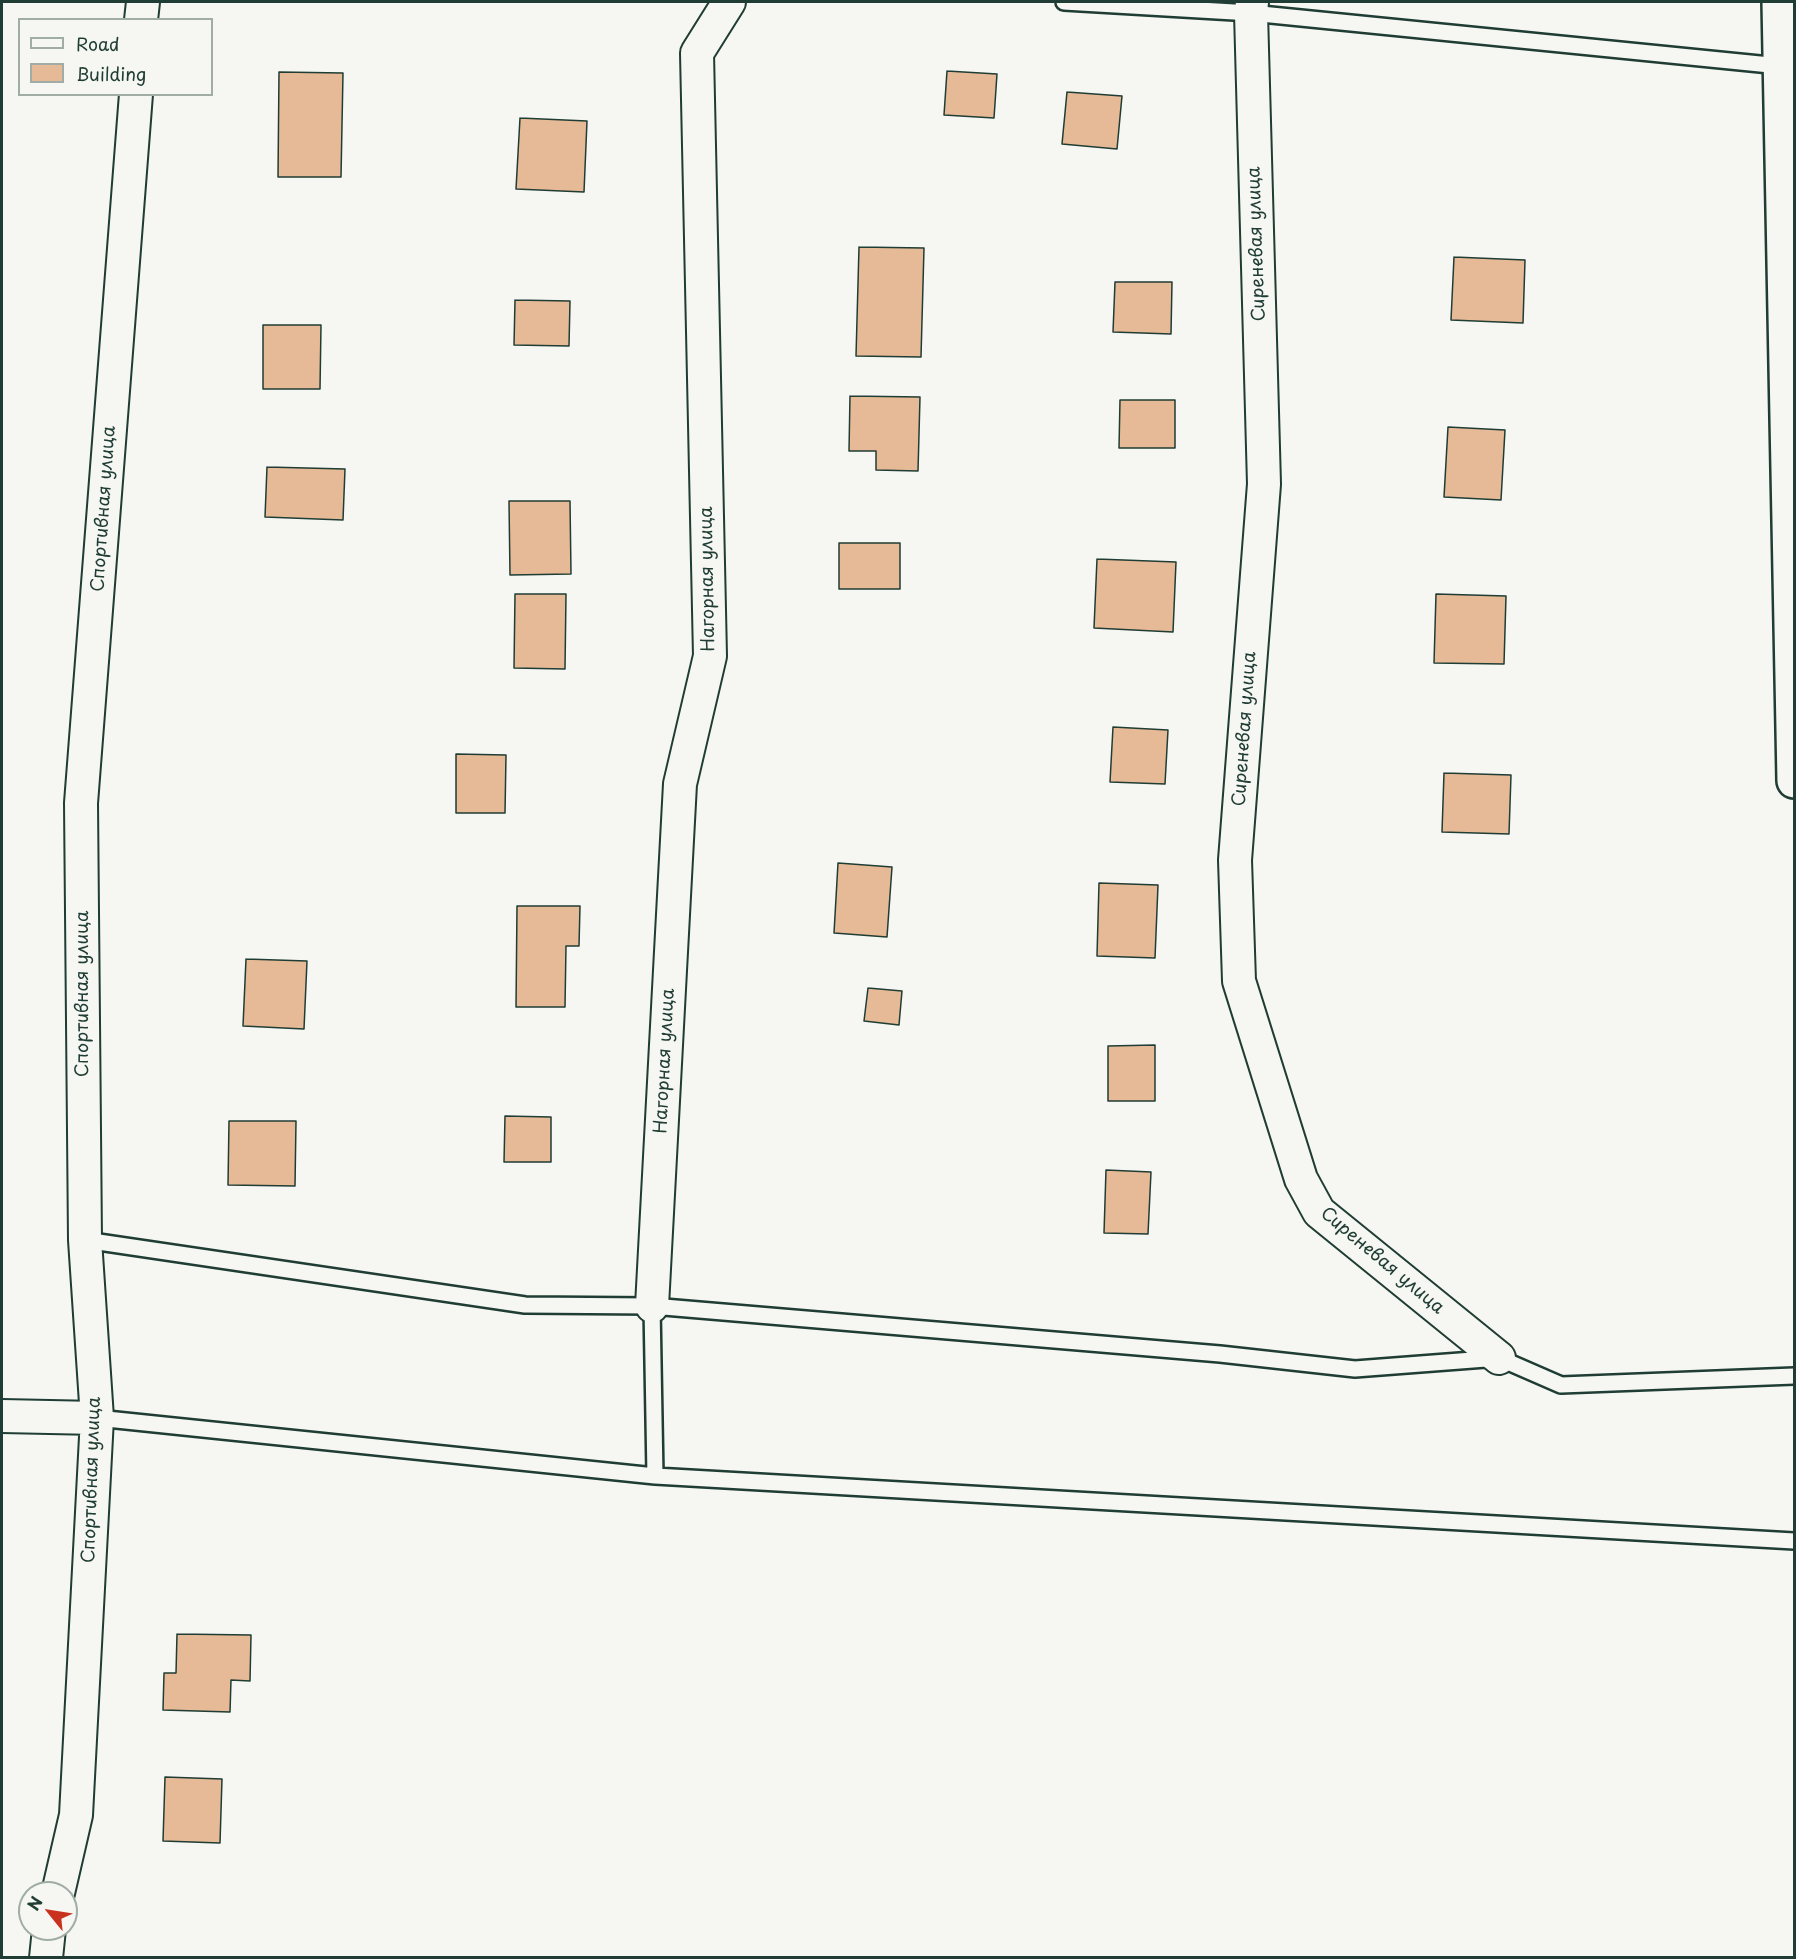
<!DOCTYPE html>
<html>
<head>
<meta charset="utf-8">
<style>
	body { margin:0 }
	#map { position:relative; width:1796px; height:1959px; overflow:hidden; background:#f6f6f2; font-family:"Playpen Sans",sans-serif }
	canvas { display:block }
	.frame { position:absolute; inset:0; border:3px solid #1f3d34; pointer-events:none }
	.legend { position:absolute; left:18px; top:18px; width:195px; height:78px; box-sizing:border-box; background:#f6f6f2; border:2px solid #a0aca6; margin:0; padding:8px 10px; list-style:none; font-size:18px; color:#1f3d34 }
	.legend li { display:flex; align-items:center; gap:12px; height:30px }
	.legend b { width:30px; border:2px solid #a0aca6 }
	.north { position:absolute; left:18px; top:1881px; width:60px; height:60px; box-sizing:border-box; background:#f6f6f2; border:2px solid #a0aca6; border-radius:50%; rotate:300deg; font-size:16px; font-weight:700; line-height:24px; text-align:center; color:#1f3d34 }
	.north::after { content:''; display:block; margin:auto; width:21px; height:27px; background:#c8321e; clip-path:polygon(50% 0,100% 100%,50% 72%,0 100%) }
</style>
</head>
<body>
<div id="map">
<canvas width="1796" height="1959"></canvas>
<div class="frame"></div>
<ul class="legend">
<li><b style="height:8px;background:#f6f6f2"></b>Road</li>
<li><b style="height:16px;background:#e6ba96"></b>Building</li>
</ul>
<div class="north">N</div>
</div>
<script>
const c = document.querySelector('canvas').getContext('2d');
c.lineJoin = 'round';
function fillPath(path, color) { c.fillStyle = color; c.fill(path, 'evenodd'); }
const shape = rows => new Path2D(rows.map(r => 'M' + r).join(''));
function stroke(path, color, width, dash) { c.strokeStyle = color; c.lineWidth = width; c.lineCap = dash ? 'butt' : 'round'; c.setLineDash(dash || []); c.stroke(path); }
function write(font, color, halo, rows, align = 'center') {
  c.font = font + ' "Playpen Sans",sans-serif'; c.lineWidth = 5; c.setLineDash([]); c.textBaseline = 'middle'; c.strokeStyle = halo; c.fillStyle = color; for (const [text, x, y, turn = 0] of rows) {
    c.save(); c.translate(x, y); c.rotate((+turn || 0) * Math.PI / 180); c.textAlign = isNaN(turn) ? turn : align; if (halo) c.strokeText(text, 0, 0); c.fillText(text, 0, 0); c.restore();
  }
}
const building = shape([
	[947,71,997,74,994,118,944,115,947,71],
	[279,72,343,73,341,177,278,177,279,72],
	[1067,92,1122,96,1117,149,1062,144,1067,92],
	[520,118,587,121,584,192,516,189,520,118],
	[859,247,924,248,921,357,856,356,859,247],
	[1454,257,1525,260,1523,323,1451,320,1454,257],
	[1115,282,1172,282,1171,334,1113,332,1115,282],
	[515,300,570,301,569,346,514,345,515,300],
	[263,325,321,325,320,389,263,389,263,325],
	[850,396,920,397,918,471,876,470,876,451,849,451,850,396],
	[1120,400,1175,400,1175,448,1119,448,1120,400],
	[1448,427,1505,430,1501,500,1444,497,1448,427],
	[267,467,345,469,343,520,265,517,267,467],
	[509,501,570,501,571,574,510,575,509,501],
	[839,543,900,543,900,589,839,589,839,543],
	[1097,559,1176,562,1173,632,1094,628,1097,559],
	[515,594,566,594,565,669,514,668,515,594],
	[1436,594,1506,596,1504,664,1434,663,1436,594],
	[1113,727,1168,730,1165,784,1110,782,1113,727],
	[456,754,506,755,505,813,456,813,456,754],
	[1444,773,1511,775,1509,834,1442,832,1444,773],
	[838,863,892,867,887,937,834,933,838,863],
	[1099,883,1158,885,1155,958,1097,956,1099,883],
	[517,906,580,906,579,946,566,946,565,1007,516,1007,517,906],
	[246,959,307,961,304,1029,243,1026,246,959],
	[868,988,902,991,899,1025,864,1021,868,988],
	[1155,1045,1155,1101,1108,1101,1108,1046,1155,1045],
	[505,1116,551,1117,551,1162,504,1162,505,1116],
	[229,1121,296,1121,295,1186,228,1185,229,1121],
	[1106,1170,1151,1172,1148,1234,1104,1233,1106,1170],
	[177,1634,251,1635,250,1681,231,1680,230,1712,163,1710,164,1673,176,1673,177,1634],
	[165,1777,222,1779,220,1843,163,1841,165,1777]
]);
const lane = shape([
	[1064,2,1251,13,1780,66],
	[85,1240,525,1305,652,1306,1220,1354,1355,1369,1499,1358,1561,1385,1794,1376],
	[652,1306,655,1476],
	[97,1418,655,1476,1794,1541]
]);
const street = shape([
	[1252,2,1251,13,1264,484,1235,860,1239,981,1301,1179,1319,1212,1499,1358],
	[141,20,143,2],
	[652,1306,680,784,710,656,697,53,729,2],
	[2,1416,97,1418],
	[58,1893,76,1815,97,1418,85,1240,81,803,136,94],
	[46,1958,49,1929]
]);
const secondary = shape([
	[1779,2,1794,781]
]);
const streetNames = [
	["Сиреневая улица",1257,244,-92],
	["Спортивная улица",104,509,-86],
	["Нагорная улица",708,579,-91],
	["Сиреневая улица",1245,729,-86],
	["Спортивная улица",83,994,-90],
	["Нагорная улица",665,1061,-87],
	["Сиреневая улица",1382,1261,40],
	["Спортивная улица",92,1480,-88]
];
fillPath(building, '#e6ba96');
stroke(building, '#1f3d34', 1.5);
stroke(lane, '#1f3d34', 20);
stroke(street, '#1f3d34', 36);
stroke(secondary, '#1f3d34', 38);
stroke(lane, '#f6f6f2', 15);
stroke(street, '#f6f6f2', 32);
stroke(secondary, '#f6f6f2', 33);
write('18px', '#1f3d34', '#f6f6f2', streetNames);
</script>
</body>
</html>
